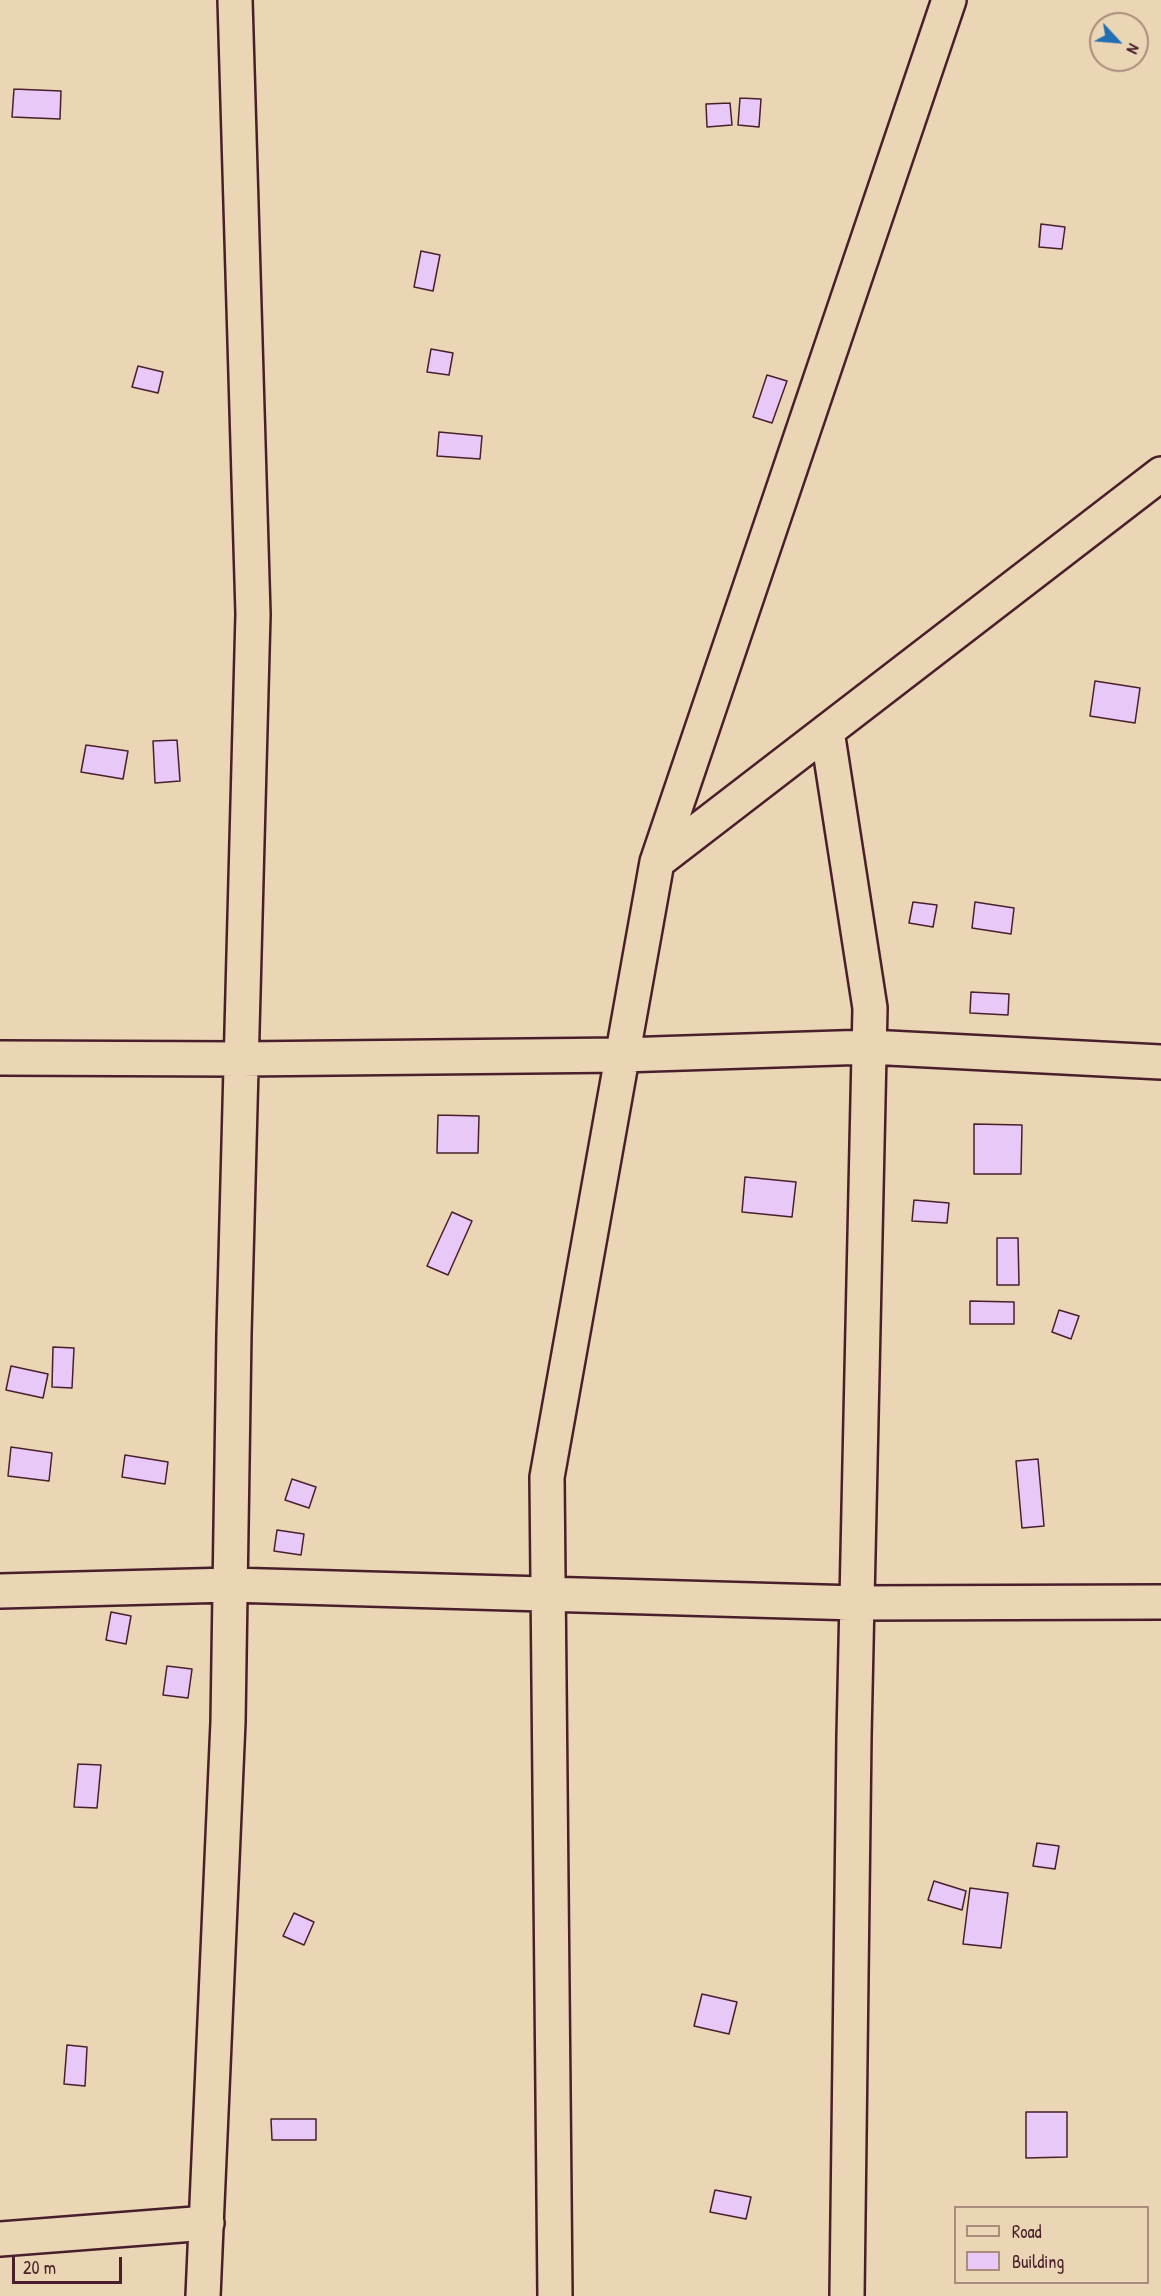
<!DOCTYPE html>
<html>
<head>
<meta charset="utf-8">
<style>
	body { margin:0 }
	#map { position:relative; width:1161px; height:2296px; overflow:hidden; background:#ead5b4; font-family:"Patrick Hand",sans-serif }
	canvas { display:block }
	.legend { position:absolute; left:954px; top:2206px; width:195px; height:78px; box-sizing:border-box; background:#ead5b4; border:2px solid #aa8c7d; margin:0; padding:8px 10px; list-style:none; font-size:18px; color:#4a1f2b }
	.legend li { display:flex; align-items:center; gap:12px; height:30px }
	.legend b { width:30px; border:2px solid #aa8c7d }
	.north { position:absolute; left:1089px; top:12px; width:60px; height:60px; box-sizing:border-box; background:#ead5b4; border:2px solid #aa8c7d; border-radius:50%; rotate:116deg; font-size:16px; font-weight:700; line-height:24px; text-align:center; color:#4a1f2b }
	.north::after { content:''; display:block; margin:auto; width:21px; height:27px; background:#1f6fb2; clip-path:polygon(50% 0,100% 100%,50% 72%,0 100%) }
	.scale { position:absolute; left:12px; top:2257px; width:110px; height:27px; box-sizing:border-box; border:3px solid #4a1f2b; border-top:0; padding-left:8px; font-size:18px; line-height:21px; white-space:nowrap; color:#4a1f2b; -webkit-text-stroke:4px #ead5b4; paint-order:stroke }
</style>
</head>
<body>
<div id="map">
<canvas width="1161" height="2296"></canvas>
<ul class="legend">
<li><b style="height:8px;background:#ead5b4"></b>Road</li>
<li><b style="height:16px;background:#e7c8f6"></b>Building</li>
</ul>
<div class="north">N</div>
<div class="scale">20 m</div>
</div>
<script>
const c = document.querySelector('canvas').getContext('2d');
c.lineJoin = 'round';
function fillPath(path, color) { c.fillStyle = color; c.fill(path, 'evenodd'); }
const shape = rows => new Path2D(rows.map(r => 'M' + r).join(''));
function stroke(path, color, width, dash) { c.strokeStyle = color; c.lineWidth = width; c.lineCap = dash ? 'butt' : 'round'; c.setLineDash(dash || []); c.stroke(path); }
const building = shape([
	[14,89,61,91,60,119,12,117,14,89],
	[740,98,761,99,759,127,738,125,740,98],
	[730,103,732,125,707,127,706,104,730,103],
	[1041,224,1065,227,1062,249,1039,247,1041,224],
	[421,251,440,255,433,291,414,287,421,251],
	[431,349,453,353,449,375,427,372,431,349],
	[138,366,163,372,158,393,132,387,138,366],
	[767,375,787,381,772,423,753,417,767,375],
	[439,432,482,436,480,459,437,456,439,432],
	[1095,681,1140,688,1135,723,1090,716,1095,681],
	[177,740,180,781,155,783,153,741,177,740],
	[86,745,128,751,123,779,81,772,86,745],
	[913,902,937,905,933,927,909,923,913,902],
	[975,902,1014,908,1011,934,972,928,975,902],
	[971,992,1009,994,1008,1015,970,1013,971,992],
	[438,1115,479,1116,478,1153,437,1153,438,1115],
	[974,1124,1022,1125,1021,1174,974,1174,974,1124],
	[745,1177,796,1182,792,1217,742,1212,745,1177],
	[914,1200,949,1203,947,1223,912,1221,914,1200],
	[452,1212,472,1221,448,1275,427,1266,452,1212],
	[997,1238,1018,1238,1019,1285,997,1285,997,1238],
	[970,1301,1014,1302,1014,1324,970,1324,970,1301],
	[1059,1310,1079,1316,1071,1339,1052,1332,1059,1310],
	[53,1347,74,1348,72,1388,52,1387,53,1347],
	[11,1366,48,1374,43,1398,6,1390,11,1366],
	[11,1447,52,1453,49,1481,8,1476,11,1447],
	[125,1455,168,1462,165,1484,122,1477,125,1455],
	[1038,1459,1044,1526,1022,1528,1016,1461,1038,1459],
	[292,1479,316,1487,309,1508,285,1500,292,1479],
	[277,1530,304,1534,301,1555,274,1551,277,1530],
	[111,1612,131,1616,126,1644,106,1640,111,1612],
	[167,1666,192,1669,188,1698,163,1695,167,1666],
	[78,1764,101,1765,97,1808,74,1807,78,1764],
	[1037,1843,1059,1846,1055,1869,1033,1866,1037,1843],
	[934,1881,966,1891,962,1910,928,1900,934,1881],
	[970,1888,1008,1893,1001,1948,963,1944,970,1888],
	[294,1913,314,1922,304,1945,283,1936,294,1913],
	[702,1994,737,2002,729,2034,694,2026,702,1994],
	[67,2045,87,2047,85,2086,64,2084,67,2045],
	[1026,2112,1067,2112,1067,2157,1026,2158,1026,2112],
	[271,2119,316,2119,316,2140,272,2140,271,2119],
	[715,2190,751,2197,746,2219,710,2212,715,2190]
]);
const minor = shape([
	[827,731,870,1008,854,1736,847,2296],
	[657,862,1161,474],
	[0,1058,241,1059,622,1055,869,1047,1161,1062],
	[0,1591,230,1585,857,1603,1161,1602],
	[0,2239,207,2223],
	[203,2296,228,1722,234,1333,253,614,235,0],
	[555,2296,547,1477,657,862,949,0]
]);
fillPath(building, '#e7c8f6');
stroke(building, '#4a1f2b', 1.5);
stroke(minor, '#4a1f2b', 38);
stroke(minor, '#ead5b4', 33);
</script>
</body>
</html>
